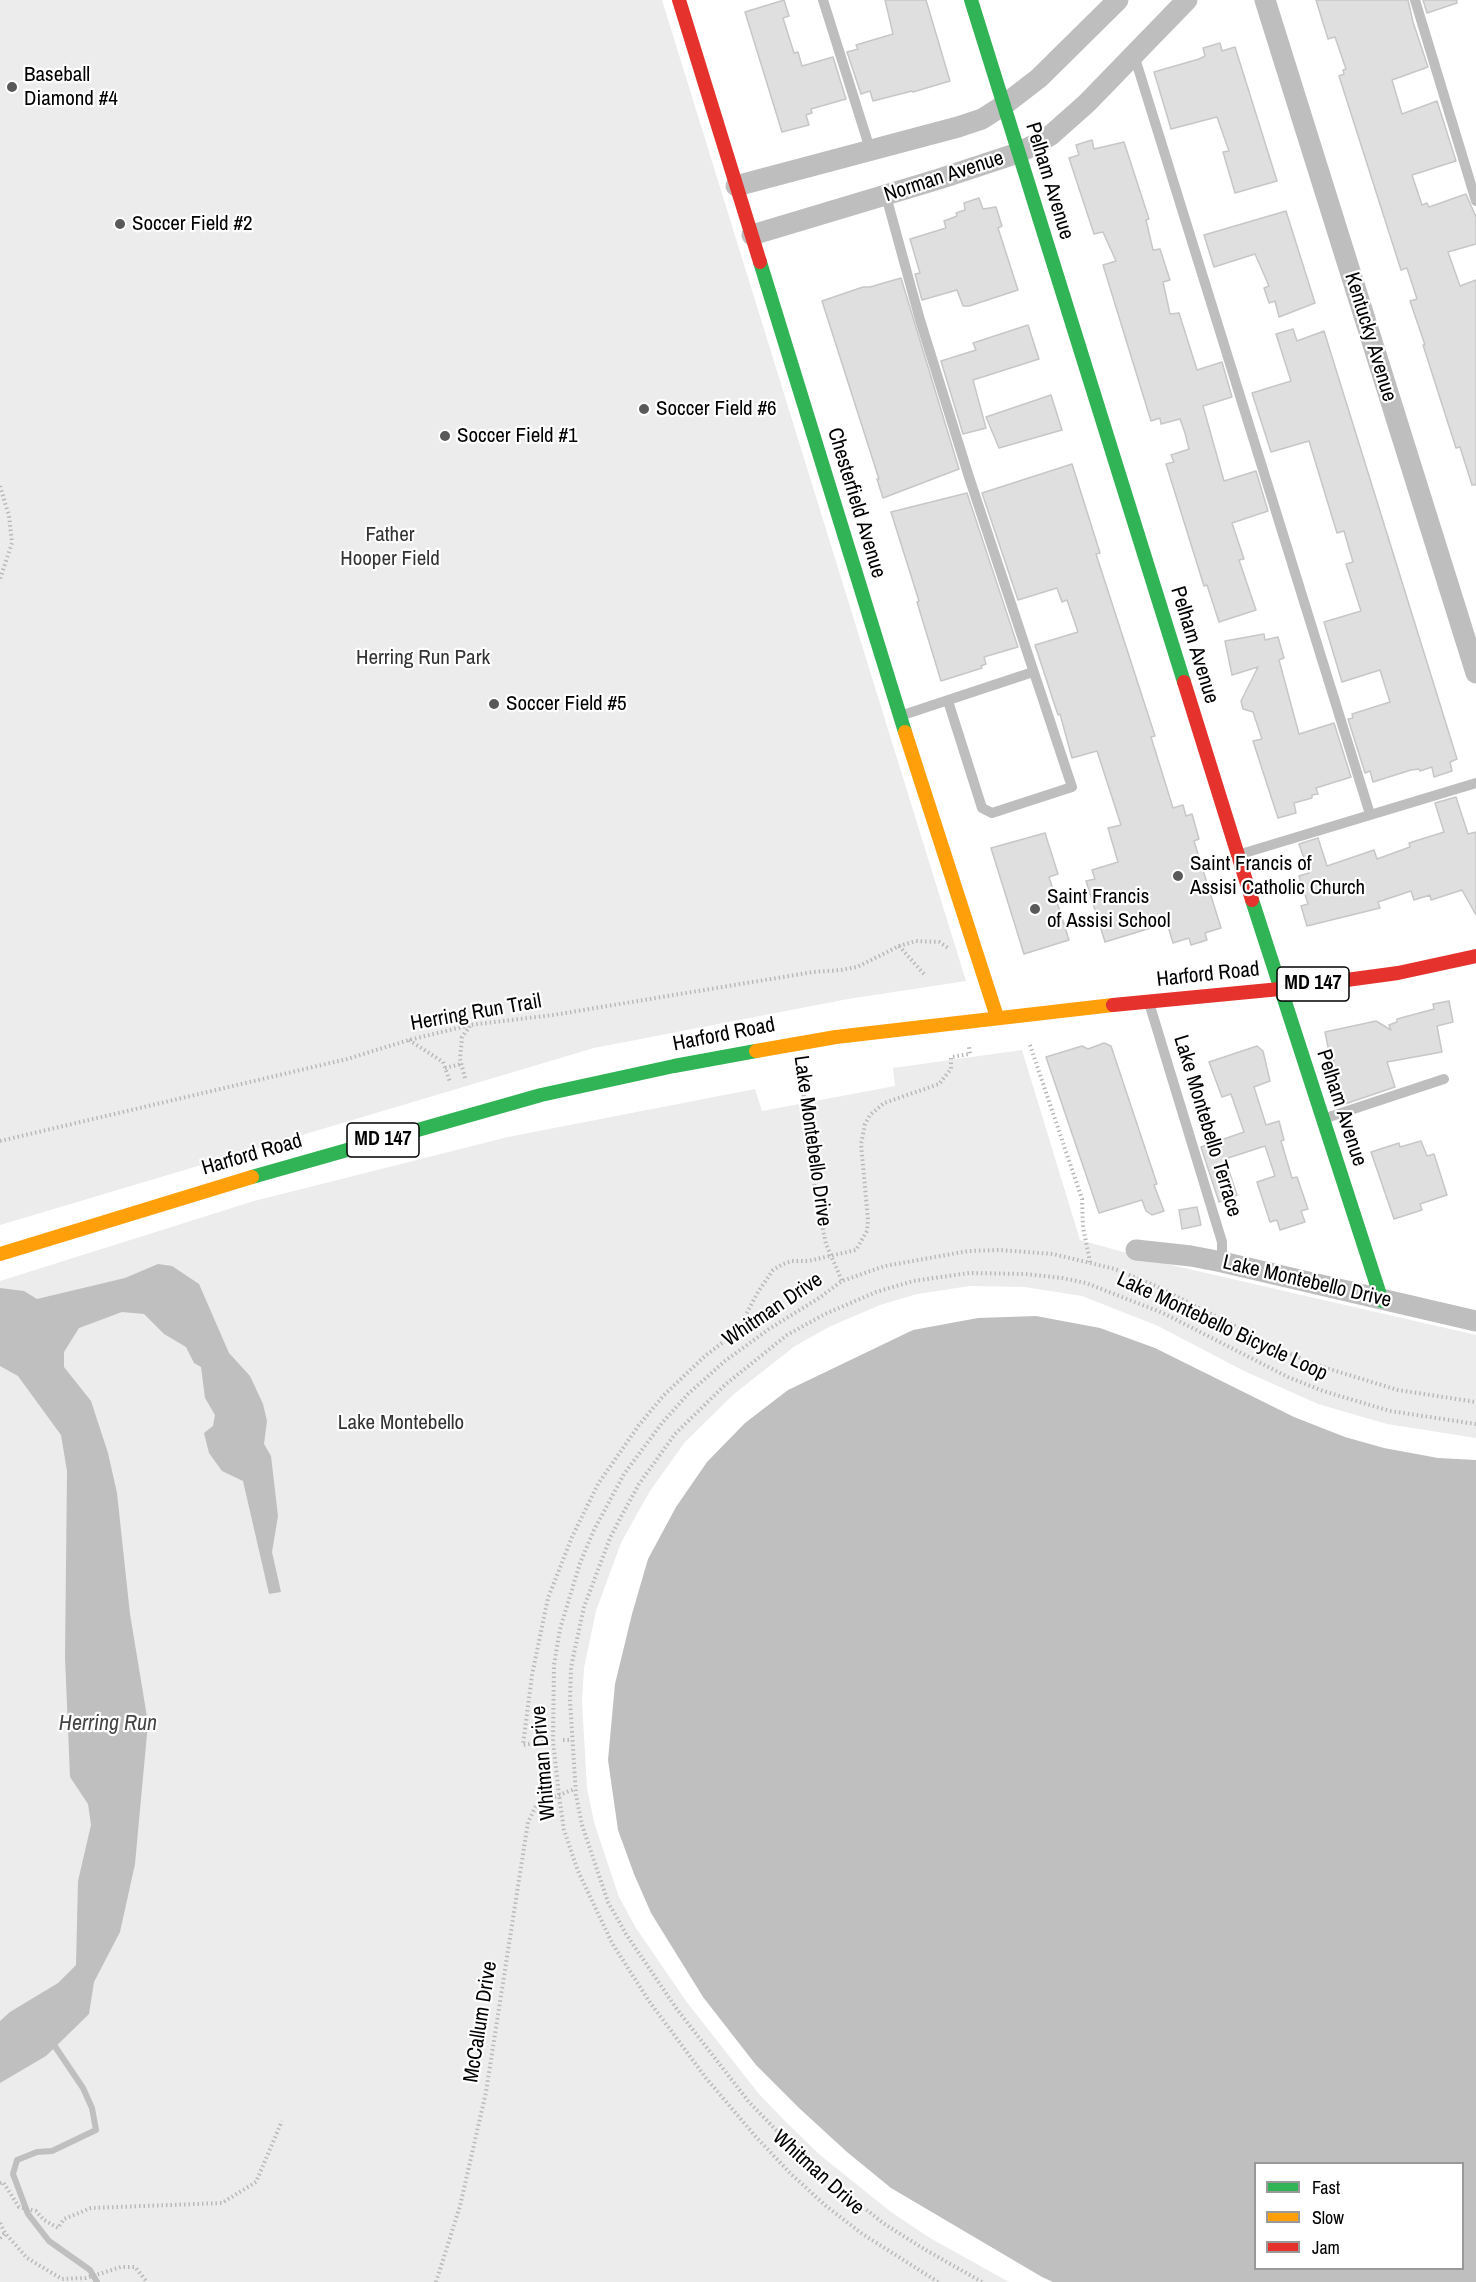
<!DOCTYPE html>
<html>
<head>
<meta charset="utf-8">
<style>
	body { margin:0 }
	#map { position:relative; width:1476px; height:2282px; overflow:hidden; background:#fff; font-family:"Archivo Narrow",sans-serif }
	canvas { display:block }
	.legend { position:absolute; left:1254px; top:2162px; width:210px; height:108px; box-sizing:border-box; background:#fff; border:2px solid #999; margin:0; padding:8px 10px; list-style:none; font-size:18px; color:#000 }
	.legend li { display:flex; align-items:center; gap:12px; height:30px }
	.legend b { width:30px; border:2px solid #999 }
</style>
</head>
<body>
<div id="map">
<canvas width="1476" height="2282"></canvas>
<ul class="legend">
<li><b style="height:8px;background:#30b455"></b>Fast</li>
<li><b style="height:8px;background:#ff9f0a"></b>Slow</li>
<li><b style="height:8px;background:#e5322d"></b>Jam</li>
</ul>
</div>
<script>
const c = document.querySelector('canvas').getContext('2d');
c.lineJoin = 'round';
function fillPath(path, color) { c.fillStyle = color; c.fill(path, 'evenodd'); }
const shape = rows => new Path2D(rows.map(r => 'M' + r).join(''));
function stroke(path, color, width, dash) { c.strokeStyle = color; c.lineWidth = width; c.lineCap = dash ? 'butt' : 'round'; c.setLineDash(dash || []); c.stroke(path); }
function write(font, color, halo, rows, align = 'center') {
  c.font = font + ' "Archivo Narrow",sans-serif'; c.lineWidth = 4.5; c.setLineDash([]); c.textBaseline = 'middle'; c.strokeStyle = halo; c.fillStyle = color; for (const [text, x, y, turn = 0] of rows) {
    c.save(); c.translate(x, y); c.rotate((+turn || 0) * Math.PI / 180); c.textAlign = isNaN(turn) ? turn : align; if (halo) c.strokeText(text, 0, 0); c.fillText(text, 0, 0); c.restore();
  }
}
const green = shape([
	[0,0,662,0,966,981,848,999,594,1048,0,1225],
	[1022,1050,1080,1240,1167,1264,1476,1335,1476,1438,1387,1424,1318,1404,1244,1371,1158,1326,1082,1296,1024,1287,970,1286,917,1294,880,1305,831,1326,795,1346,734,1394,685,1442,650,1491,633,1521,621,1543,596,1611,584,1668,582,1702,587,1788,594,1822,619,1897,636,1928,686,2001,759,2094,787,2123,820,2155,891,2212,930,2238,1009,2282,0,2282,0,1281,254,1201,508,1137,755,1089,762,1111,895,1086,893,1068]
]);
const water = shape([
	[158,1264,172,1266,199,1284,229,1353,250,1376,263,1404,267,1421,264,1444,271,1456,278,1516,272,1552,281,1592,269,1594,243,1481,222,1471,209,1453,204,1433,213,1426,215,1415,205,1398,201,1367,194,1363,186,1347,164,1334,144,1314,122,1312,79,1328,64,1352,64,1367,91,1401,108,1453,117,1493,130,1614,148,1723,135,1864,120,1932,94,1982,89,2014,46,2056,0,2083,0,2021,10,2012,58,1983,76,1965,78,1881,91,1825,88,1804,70,1777,65,1657,67,1471,61,1435,18,1376,0,1366,0,1288,24,1291,37,1299,125,1278],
	[1036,1316,1100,1328,1155,1348,1294,1417,1345,1437,1384,1448,1438,1458,1476,1460,1476,2282,1053,2282,1042,2277,891,2188,847,2152,799,2108,756,2065,703,1997,651,1913,634,1874,618,1830,608,1760,615,1684,632,1614,648,1559,676,1507,707,1462,745,1423,788,1390,913,1330,978,1318],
	[1256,2164,1462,2164,1462,2268,1256,2268]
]);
const stream = shape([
	[52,2042,83,2088,92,2108,96,2130,52,2151,37,2152,17,2160,13,2174,28,2214,49,2241,90,2270,97,2282]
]);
const building = shape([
	[784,0,789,16,783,18,794,53,798,52,802,66,833,57,846,99,811,109,812,113,806,115,809,125,782,132,745,12,784,0],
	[885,0,926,0,950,81,913,92,912,91,873,101,870,91,861,94,847,52,858,49,856,45,893,34,885,0],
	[1316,0,1408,0,1413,22,1428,67,1392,80,1402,114,1437,101,1456,161,1412,175,1422,205,1427,203,1429,207,1466,194,1476,217,1476,244,1448,252,1460,286,1476,280,1476,485,1472,485,1460,447,1456,448,1423,345,1425,345,1410,301,1417,299,1407,268,1401,270,1339,76,1344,74,1343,70,1346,69,1335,37,1328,39,1316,0],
	[1423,0,1457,0,1457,3,1427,13,1423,0],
	[1220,43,1222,51,1235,47,1277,181,1235,193,1223,152,1229,151,1217,117,1171,129,1154,72,1199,59,1205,56,1203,48,1220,43],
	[1092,140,1094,149,1124,142,1149,219,1146,220,1153,250,1160,249,1170,280,1163,282,1170,314,1179,313,1197,370,1222,362,1232,397,1203,406,1224,481,1256,471,1268,511,1232,523,1244,559,1239,560,1256,610,1219,622,1207,585,1204,586,1166,464,1174,462,1171,455,1189,449,1185,433,1180,419,1161,424,1160,418,1151,421,1103,265,1116,261,1103,232,1094,234,1069,158,1079,155,1076,145,1092,140],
	[979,198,983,209,996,207,1002,226,998,228,1018,290,969,306,963,306,957,290,922,300,915,274,920,273,910,239,946,228,944,221,957,216,956,213,965,210,964,203,979,198],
	[1286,211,1315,303,1279,317,1275,301,1269,303,1264,288,1269,286,1255,254,1214,267,1204,235,1286,211],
	[901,278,959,469,883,498,877,479,879,479,822,301,863,287,870,287,901,278],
	[1028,325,1039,359,973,380,986,428,963,434,941,361,976,350,973,343,1028,325],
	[1293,329,1297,341,1324,331,1457,759,1450,762,1452,771,1434,777,1432,767,1420,771,1419,769,1411,770,1373,782,1370,771,1365,773,1348,719,1353,718,1352,714,1390,702,1380,670,1342,682,1324,622,1361,611,1346,564,1353,562,1344,531,1337,533,1309,441,1271,452,1252,393,1291,381,1276,334,1293,329],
	[1051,395,1062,430,999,448,986,417,1051,395],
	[1072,464,1100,553,1096,554,1155,736,1151,737,1173,808,1183,805,1186,816,1192,814,1199,839,1194,841,1221,928,1205,933,1207,940,1191,945,1189,938,1173,943,1167,923,1105,942,1086,881,1095,879,1092,870,1118,862,1108,828,1121,825,1097,751,1072,758,1060,714,1058,715,1035,645,1078,632,1067,600,1062,602,1057,588,1018,600,982,493,1072,464],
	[967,493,1018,647,984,657,986,664,981,666,982,668,941,681,917,602,919,601,891,512,967,493],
	[1264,634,1265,640,1278,637,1284,658,1279,660,1299,734,1334,723,1351,777,1316,788,1318,794,1312,795,1312,798,1294,803,1296,813,1278,818,1253,741,1262,739,1253,712,1243,709,1241,701,1258,667,1232,675,1225,641,1264,634],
	[1456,797,1468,834,1476,832,1476,915,1462,890,1431,900,1430,895,1414,900,1411,891,1378,902,1380,908,1307,926,1301,906,1308,904,1299,876,1309,873,1299,844,1318,838,1327,866,1374,850,1377,859,1410,847,1409,843,1444,832,1435,803,1456,797],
	[1045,833,1058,874,1049,877,1069,940,1024,954,991,848,1045,833],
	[1449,1001,1453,1022,1437,1026,1442,1052,1387,1062,1395,1087,1342,1105,1336,1090,1339,1089,1333,1057,1330,1057,1325,1032,1376,1021,1391,1030,1389,1025,1397,1022,1397,1019,1434,1009,1433,1004,1449,1001],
	[1104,1043,1111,1046,1157,1184,1154,1185,1164,1211,1152,1215,1146,1211,1142,1200,1099,1213,1046,1057,1082,1046,1088,1049,1104,1043],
	[1257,1046,1263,1051,1270,1081,1254,1087,1266,1125,1279,1121,1284,1140,1281,1141,1292,1178,1297,1177,1308,1209,1301,1211,1305,1222,1280,1230,1277,1220,1270,1222,1257,1182,1275,1176,1265,1146,1225,1159,1237,1195,1219,1202,1201,1147,1244,1132,1231,1094,1222,1097,1209,1062,1257,1046],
	[1421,1141,1427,1156,1434,1154,1447,1195,1420,1204,1422,1210,1394,1219,1371,1152,1399,1143,1400,1147,1421,1141],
	[1197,1207,1201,1225,1182,1229,1179,1210,1197,1207]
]);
const path = shape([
	[0,486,9,516,12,543,0,579],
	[899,946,924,974],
	[409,1040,443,1062,450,1082],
	[1030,1045,1082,1199,1083,1227,1090,1262],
	[445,1068,461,1064],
	[801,1068,809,1151,817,1201,826,1244,842,1281],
	[465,1078,460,1059,462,1037,470,1026],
	[0,1141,347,1059,409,1040,470,1025,553,1015,813,972,841,970,857,967,899,946,916,941,939,942,948,948],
	[563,1740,571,1740],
	[543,1742,523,1745,532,1675,548,1598,572,1537,598,1484,639,1425,664,1395,705,1356,731,1336,742,1322,758,1292,773,1270,783,1264,792,1261,808,1261,856,1250,867,1231,868,1220,861,1144,865,1124,870,1115,884,1103,939,1084,951,1069,951,1057,970,1054,969,1047],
	[0,2183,3,2182,19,2207,36,2211,44,2220,58,2228,64,2219,91,2208,222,2203,256,2182,282,2121],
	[0,2223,5,2233,27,2258,62,2279,86,2278,121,2267,135,2267,147,2282],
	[0,2238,5,2233],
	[436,2282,460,2206,486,2092,528,1822,536,1806,543,1801,575,1789],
	[938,2282,861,2233,826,2206,790,2173,756,2137,706,2078,649,2001,612,1943,578,1871,564,1830,559,1795,553,1741,554,1665,560,1629,580,1563,594,1530,624,1474,662,1423,688,1394,725,1361,769,1329,819,1298,842,1281,885,1266,968,1251,1000,1250,1053,1254,1115,1269,1156,1286,1290,1354,1326,1368,1398,1390,1476,1402],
	[982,2282,924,2249,883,2223,811,2165,778,2132,749,2102,676,2008,626,1934,608,1902,582,1825,576,1795,570,1701,571,1667,584,1607,610,1538,622,1515,639,1484,675,1434,726,1384,787,1335,825,1314,876,1292,913,1281,969,1273,1025,1274,1062,1278,1086,1283,1163,1313,1288,1377,1323,1391,1390,1411,1476,1424]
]);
const lane = shape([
	[823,0,870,149],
	[1415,0,1476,201],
	[1134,55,1370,814],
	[886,196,920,320,969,477,1072,787,992,813,982,808,948,701],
	[903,715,1033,672],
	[1241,854,1476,783],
	[1150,1006,1222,1242,1222,1262],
	[1323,1119,1444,1079]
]);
const street = shape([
	[1265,0,1476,673],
	[736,186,958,127,982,119,1004,105,1039,78,1118,0],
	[752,235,939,179,1018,153,1036,144,1051,135,1087,103,1187,0],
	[1136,1250,1191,1256,1222,1262,1476,1321]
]);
const fast = shape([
	[971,0,1184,682],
	[760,262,905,732],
	[1252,900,1382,1301],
	[252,1177,541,1095,674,1066,756,1051]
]);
const slow = shape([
	[905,732,997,1017],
	[756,1051,836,1037,1113,1005],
	[0,1254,252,1177]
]);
const jam = shape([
	[679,0,760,262],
	[1184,682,1252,900],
	[1113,1005,1280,989,1398,973,1476,956]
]);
const markers = [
	[12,87,6,"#595959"],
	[120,224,6,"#595959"],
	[644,409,6,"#595959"],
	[445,436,6,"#595959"],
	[494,704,6,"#595959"],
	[1178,876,6,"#595959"],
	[1035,909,6,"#595959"]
];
const shields = [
	[1313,984,72],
	[383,1140,72]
];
const shieldNames = [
	["MD 147",1313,984],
	["MD 147",383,1140]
];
const poiNames = [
	["Baseball",24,75],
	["Diamond #4",24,99],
	["Soccer Field #2",132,224],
	["Soccer Field #6",656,409],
	["Soccer Field #1",457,436],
	["Soccer Field #5",506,704],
	["Saint Francis of",1190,864],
	["Assisi Catholic Church",1190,888],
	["Saint Francis",1047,897],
	["of Assisi School",1047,921]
];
const streetNames = [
	["Norman Avenue",944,177,-18],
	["Pelham Avenue",1049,181,73],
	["Kentucky Avenue",1370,337,73],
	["Chesterfield Avenue",856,503,73],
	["Pelham Avenue",1194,645,73],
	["Harford Road",1208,975,-6],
	["Herring Run Trail",476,1013,-10],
	["Harford Road",724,1035,-11],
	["Pelham Avenue",1341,1108,72],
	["Lake Montebello Terrace",1207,1126,73],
	["Lake Montebello Drive",812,1141,82],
	["Harford Road",252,1155,-16],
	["Lake Montebello Drive",1307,1282,13],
	["Whitman Drive",773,1310,-34],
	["Lake Montebello Bicycle Loop",1222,1327,25],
	["Whitman Drive",544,1763,-95],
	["McCallum Drive",481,2022,-81],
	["Whitman Drive",818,2173,42]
];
const parkNames = [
	["Father",390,535],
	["Hooper Field",390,559],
	["Herring Run Park",423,658],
	["Lake Montebello",401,1423]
];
const waterNames = [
	["Herring Run",108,1724]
];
fillPath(green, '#ececec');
fillPath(water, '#bfbfbf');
stroke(stream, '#bfbfbf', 6);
fillPath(building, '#dfdfdf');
stroke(building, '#c7c7c7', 1.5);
stroke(path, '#b9b9b9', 4, [1.5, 3]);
stroke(lane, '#bebebe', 10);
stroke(street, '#bebebe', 21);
stroke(fast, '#30b455', 14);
stroke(slow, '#ff9f0a', 14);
stroke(jam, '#e5322d', 14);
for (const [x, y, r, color] of markers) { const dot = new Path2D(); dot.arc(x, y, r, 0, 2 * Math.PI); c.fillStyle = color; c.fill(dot); stroke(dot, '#fff', 2); }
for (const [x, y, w] of shields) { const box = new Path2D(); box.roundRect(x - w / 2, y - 17, w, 34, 4.5); c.fillStyle = '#fff'; c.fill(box); stroke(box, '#000', 1.5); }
write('bold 20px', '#000', null, shieldNames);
write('21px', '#000', '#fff', poiNames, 'left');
write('21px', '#000', '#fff', streetNames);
write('21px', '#333', '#fff', parkNames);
write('italic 22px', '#444', '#fff', waterNames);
</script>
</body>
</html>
